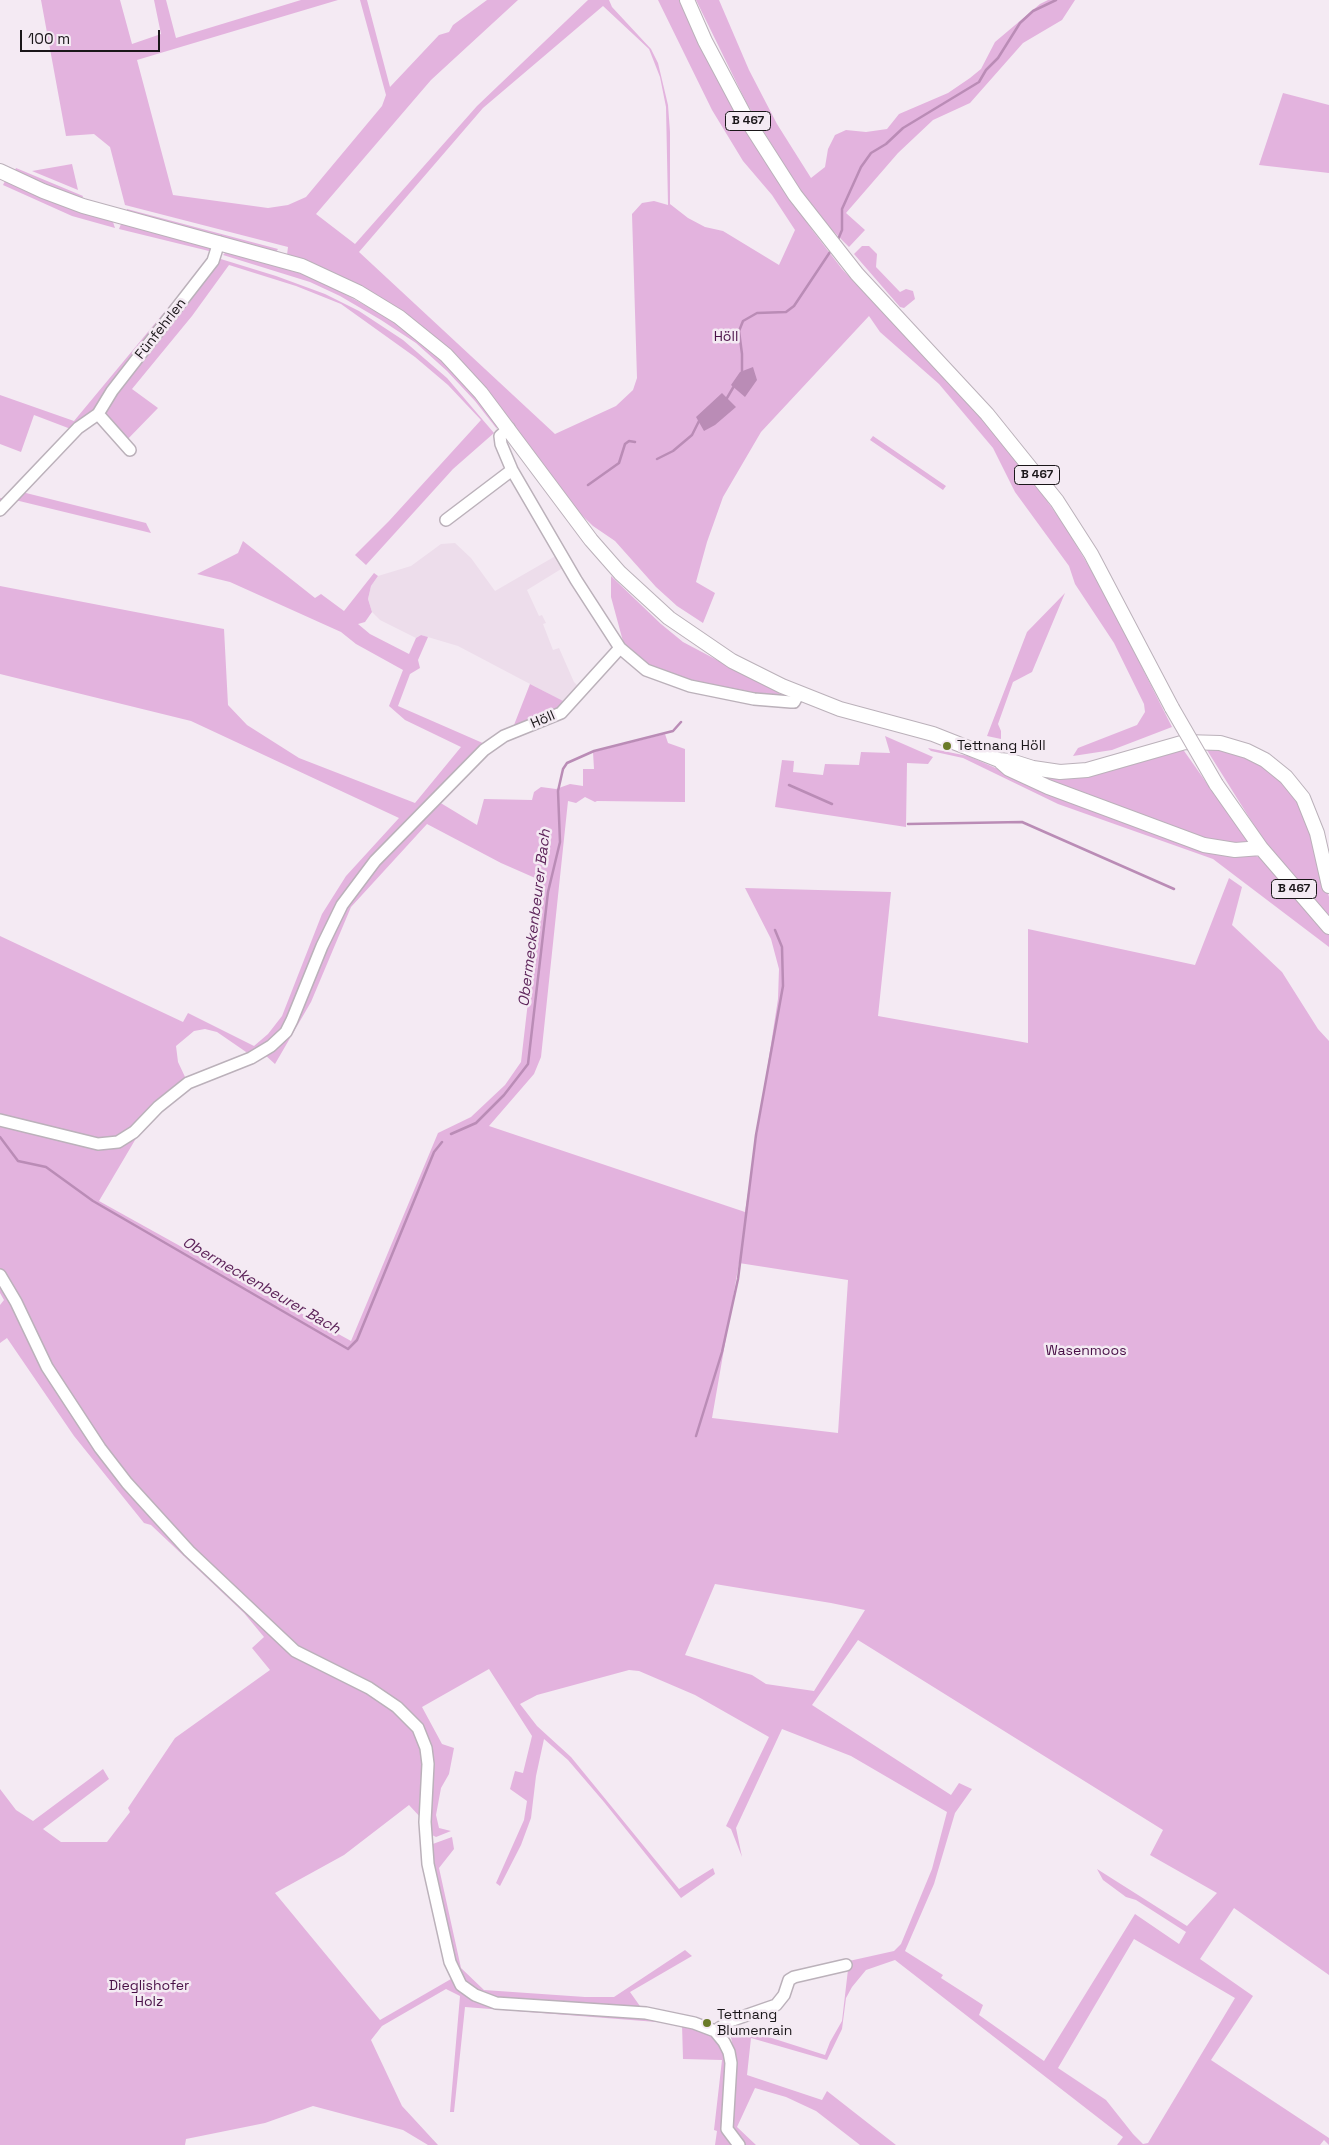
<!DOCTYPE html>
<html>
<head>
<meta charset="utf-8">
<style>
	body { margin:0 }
	#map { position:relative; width:1329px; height:2145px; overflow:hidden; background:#f4eaf3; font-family:"Space Grotesk",sans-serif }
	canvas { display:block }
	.scale { position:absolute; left:20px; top:30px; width:140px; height:22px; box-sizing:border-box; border:2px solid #1a1619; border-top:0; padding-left:6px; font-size:15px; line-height:18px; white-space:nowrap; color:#1a1619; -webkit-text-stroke:4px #f4eaf3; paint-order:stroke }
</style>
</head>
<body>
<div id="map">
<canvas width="1329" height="2145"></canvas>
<div class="scale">100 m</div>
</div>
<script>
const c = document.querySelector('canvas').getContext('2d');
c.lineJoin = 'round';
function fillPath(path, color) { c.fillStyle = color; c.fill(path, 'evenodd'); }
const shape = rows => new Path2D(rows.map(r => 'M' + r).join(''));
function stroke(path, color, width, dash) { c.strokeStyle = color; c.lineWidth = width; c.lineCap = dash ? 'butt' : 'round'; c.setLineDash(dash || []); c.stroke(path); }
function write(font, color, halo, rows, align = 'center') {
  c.font = font + ' "Space Grotesk",sans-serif'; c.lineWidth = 5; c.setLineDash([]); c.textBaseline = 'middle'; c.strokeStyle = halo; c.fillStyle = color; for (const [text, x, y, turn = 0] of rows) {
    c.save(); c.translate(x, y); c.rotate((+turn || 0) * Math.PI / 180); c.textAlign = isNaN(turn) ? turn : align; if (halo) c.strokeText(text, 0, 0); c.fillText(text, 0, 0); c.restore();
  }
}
const built = shape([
	[455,543,471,558,495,591,559,554,566,566,527,590,539,616,542,615,546,623,543,624,553,650,559,648,574,682,582,690,568,704,458,646,421,635,416,638,380,620,372,612,368,599,371,586,378,576,411,566,441,544]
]);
const green = shape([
	[41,0,120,0,132,44,161,34,154,0,166,0,176,38,301,0,338,0,137,60,173,195,268,208,288,205,306,197,382,106,386,95,360,0,367,0,390,87,439,35,449,32,453,25,487,0,518,0,431,80,316,214,355,244,477,106,588,0,609,0,612,7,651,49,658,63,668,105,670,132,670,204,688,218,705,227,723,231,779,265,795,230,772,195,743,161,712,110,658,0,681,0,783,188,813,231,842,269,980,416,1033,481,1064,525,1102,588,1172,727,1112,750,1073,756,1078,748,1137,725,1145,712,1144,704,1114,643,1075,584,1069,566,1015,492,993,448,939,384,880,332,869,316,761,432,723,497,707,542,696,582,715,593,703,623,677,606,656,587,615,541,593,526,566,500,535,453,474,375,452,352,390,303,355,284,287,255,288,247,125,205,110,147,94,134,66,136],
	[603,6,649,49,660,77,666,107,668,205,654,201,642,203,632,214,637,378,633,390,616,406,555,434,359,252,483,108],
	[696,0,719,0,749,70,777,124,811,178,825,167,828,149,835,135,846,130,866,132,887,129,899,114,948,93,970,78,981,69,995,42,1040,4,1048,0,1075,0,1062,20,1023,43,970,103,933,120,898,153,846,213,865,230,849,247,818,216,784,165,746,102],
	[1283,93,1329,105,1329,173,1259,165],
	[72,164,78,190,32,171],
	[16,168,83,196,82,199,14,172],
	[5,181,67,207,113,222,115,228,72,216,3,185],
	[127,209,278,249,276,252,126,214],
	[121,224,213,247,213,252,119,229],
	[862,246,869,246,877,254,876,267,900,292,906,289,913,291,915,299,904,308,900,307,854,254],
	[227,251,315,278,385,316,425,344,456,373,496,421,497,429,475,401,447,371,416,343,381,320,340,296,310,282,223,255],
	[211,256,276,276,325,294,359,311,403,340,447,378,494,433,453,469,366,565,355,555,389,521,481,420,448,385,415,357,341,304,296,286,229,265,192,316,132,389,158,408,124,443,98,414,76,431,34,415,21,452,0,444,0,395,74,421],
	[873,436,946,486,943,490,870,440],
	[18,491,146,523,151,533,11,499,0,510,0,498,10,499],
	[243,541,315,598,321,594,344,611,374,573,378,576,371,586,368,599,372,612,365,622,358,624,370,634,409,654,416,638,421,635,428,637,418,660,420,668,410,674,398,706,485,744,361,871,286,1024,272,1040,249,1054,217,1032,205,1029,194,1031,176,1046,178,1062,186,1079,128,1135,98,1141,0,1116,0,936,183,1022,188,1013,254,1046,268,1034,282,1016,322,914,346,876,399,818,191,721,0,674,0,586,224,629,228,705,247,725,299,758,415,803,461,747,405,720,389,706,403,670,356,644,341,632,230,582,197,574,238,553],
	[611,576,661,624,683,642,785,696,774,697,708,686,651,667,624,645,611,597],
	[1065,593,1032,672,1013,682,998,724,1001,731,1001,739,987,736,1027,632],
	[530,684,567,703,545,716,514,725],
	[665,734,668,743,685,749,685,802,597,801,595,802,585,797,576,803,568,801,541,1057,534,1074,489,1126,745,1212,778,999,779,969,771,939,745,888,891,892,878,1016,1028,1043,1028,929,1195,965,1229,878,1242,887,1232,925,1282,972,1318,1029,1329,1041,1329,1975,1234,1908,1200,1959,1253,1996,1211,2060,1329,2138,1329,2145,1324,2140,1320,2145,1117,2145,1123,2137,895,1960,866,1970,852,1987,846,1998,842,2029,827,2060,751,2038,747,2075,822,2100,827,2091,896,2145,860,2145,816,2111,786,2097,755,2088,737,2127,756,2145,745,2145,732,2124,737,2069,730,2032,734,2026,825,2055,830,2042,842,2021,849,1961,894,1951,901,1944,932,1869,947,1812,851,1756,782,1729,736,1828,742,1857,731,1829,726,1826,769,1737,695,1695,639,1671,629,1670,537,1695,520,1704,537,1726,571,1757,679,1889,713,1868,715,1874,681,1898,604,1802,568,1760,544,1739,536,1776,531,1818,521,1845,500,1886,496,1883,524,1820,527,1801,510,1789,515,1771,523,1773,532,1736,489,1669,422,1707,442,1744,454,1748,449,1774,441,1788,436,1815,439,1828,451,1831,436,1837,432,1835,430,1830,432,1750,424,1728,409,1710,390,1696,306,1652,206,1562,119,1468,43,1352,6,1276,0,1269,0,1124,106,1150,129,1143,138,1135,99,1201,351,1341,438,1133,471,1117,505,1085,521,1062,542,881,501,863,427,824,351,907,311,1002,275,1064,265,1055,284,1041,339,919,370,873,439,802,477,825,484,799,532,800,534,792,541,787,556,789,570,784,583,786,583,769,594,769,593,752],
	[739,1263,848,1280,838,1433,712,1418],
	[715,1584,831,1603,865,1610,814,1691,766,1684,752,1675,685,1655],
	[858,1640,1163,1830,1150,1855,1217,1893,1187,1926,1097,1869,1103,1880,1126,1897,1136,1900,1186,1932,1179,1944,1135,1914,1044,2061,979,2015,983,2005,941,1978,943,1975,905,1951,934,1884,955,1813,972,1789,959,1783,951,1795,812,1705],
	[1134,1939,1235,1998,1148,2143,1143,2144,1133,2134,1106,2100,1058,2068],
	[885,736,933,757,928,764,907,763,906,827,775,807,782,760,794,761,793,772,823,775,825,764,859,765,861,752,890,753],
	[1205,747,1242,754,1275,773,1305,811,1329,897,1329,918,1262,838],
	[928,748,968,756,1065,798,1259,857,1329,935,1329,947,1213,859,1058,804,963,758,931,751],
	[1182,748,1251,846,1215,844,1044,779,1046,776],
	[0,1280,97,1447,277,1637,387,1703,416,1732,425,1762,421,1818,409,1805,344,1855,275,1893,380,2020,451,1979,454,1985,474,1999,675,2022,699,2029,715,2039,724,2051,727,2065,723,2133,731,2145,715,2145,717,2131,714,2130,722,2060,683,2059,682,2024,465,2007,454,2112,450,2112,460,1996,446,1989,382,2026,371,2040,402,2106,438,2145,428,2145,403,2130,313,2106,265,2123,186,2139,185,2145,0,2145,0,1789,16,1810,33,1821,103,1769,109,1779,43,1829,61,1842,107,1842,130,1812,128,1808,134,1799,175,1738,270,1670,252,1648,264,1637,244,1613,151,1525,144,1523,74,1436,7,1338,0,1343,0,1305,4,1300,0,1293],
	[452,1837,454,1849,439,1868,461,1968,484,1990,585,1997,614,1997,685,1950,692,1956,630,1992,642,2009,499,2000,471,1990,457,1971,434,1872,430,1845]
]);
const water = shape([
	[753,367,757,380,745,397,731,385,740,372],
	[722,393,736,407,715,425,704,431,696,417]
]);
const stream = shape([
	[837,242,842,230,842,209,861,167,871,153,886,144,903,128,979,82,986,70,998,58,1020,23,1033,11,1056,0],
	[742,373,742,354,739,331,743,321,757,313,786,312,794,306,832,249],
	[727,398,734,386],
	[657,459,673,451,692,435,699,421],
	[588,485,619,463,625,444,629,441,635,442],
	[789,785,832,804],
	[908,824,1022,822,1174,889],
	[451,1134,476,1123,504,1095,528,1064,548,892,560,842,558,791,563,769,567,763,594,751,673,731,681,722],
	[0,1137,18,1161,46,1167,93,1201,348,1349,357,1340,434,1152,442,1142],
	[696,1436,722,1352,738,1279,756,1135,783,986,782,947,775,930]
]);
const minor = shape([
	[98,414,130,450],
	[509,428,500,436,501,444,512,470,576,580,620,648,646,670,690,686,754,699,791,702,794,702,799,693],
	[0,510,78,428,98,414,112,391,213,261,219,242],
	[446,520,512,470],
	[0,1120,98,1144,118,1142,134,1132,158,1107,188,1083,251,1058,271,1046,286,1032,292,1020,322,946,342,905,375,861,484,750,504,736,561,713,620,648],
	[0,1275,16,1302,47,1367,100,1448,127,1483,189,1551,295,1651,369,1688,397,1707,418,1728,426,1748,428,1764,425,1822,428,1864,450,1962,461,1985,475,1995,496,2003,646,2013,694,2023,715,2031,724,2042,729,2052,731,2063,727,2129,739,2145],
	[715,2031,730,2021,776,2005,784,1995,789,1980,794,1977,846,1965]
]);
const major = shape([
	[687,0,705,41,747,120,795,195,857,274,987,414,1057,501,1091,554,1172,708],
	[0,171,43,191,83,206,302,266,358,292,399,317,446,355,481,393,591,540,620,573,669,618,732,661,782,686,840,709,933,734,999,760,1011,761,1033,768,1060,772,1087,770,1185,742,1220,743,1247,751,1265,760,1286,777,1303,798,1317,833,1329,886],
	[1001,762,1009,769,1048,787,1204,845,1235,850,1261,848],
	[1216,784,1261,848,1329,927]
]);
const majorBridge = shape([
	[1172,708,1216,784]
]);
const markers = [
	[947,746,5,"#6a7a28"],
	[707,2023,5,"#6a7a28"]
];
const shields = [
	[748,121,45],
	[1037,475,45],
	[1294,889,45]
];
const shieldNames = [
	["B 467",748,121],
	["B 467",1037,475],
	["B 467",1294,889]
];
const streetNames = [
	["Fünfehrlen",161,329,-52],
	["Höll",543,720,-23]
];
const parkNames = [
	["Höll",726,337],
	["Wasenmoos",1086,1351],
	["Dieglishofer",149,1986],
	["Holz",149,2002]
];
const poiNames = [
	["Tettnang Höll",957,746],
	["Tettnang",717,2015],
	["Blumenrain",717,2031]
];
const waterNames = [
	["Obermeckenbeurer Bach",535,918,-83],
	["Obermeckenbeurer Bach",261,1286,30]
];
fillPath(built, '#edddeb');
fillPath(green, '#e3b3de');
fillPath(water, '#ba8cb6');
stroke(stream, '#ba8cb6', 2.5);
stroke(minor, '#bbb1ba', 14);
stroke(major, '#bbb1ba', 16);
stroke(minor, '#fff', 11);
stroke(major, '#fff', 14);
stroke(majorBridge, '#bbb1ba', 16, []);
stroke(majorBridge, '#fff', 14);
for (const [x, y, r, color] of markers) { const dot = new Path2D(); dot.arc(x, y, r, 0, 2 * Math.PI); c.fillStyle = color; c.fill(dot); stroke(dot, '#f4eaf3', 2); }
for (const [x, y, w] of shields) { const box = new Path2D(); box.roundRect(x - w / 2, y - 9.5, w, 19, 4); c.fillStyle = '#f4eaf3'; c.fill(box); stroke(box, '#1a1619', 1); }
write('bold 12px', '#1a1619', null, shieldNames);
write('14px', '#1a1619', '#f4eaf3', streetNames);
write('14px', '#480f46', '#f4eaf3', parkNames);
write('14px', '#1a1619', '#f4eaf3', poiNames, 'left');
write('italic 15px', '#5e255b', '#f4eaf3', waterNames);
</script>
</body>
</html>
